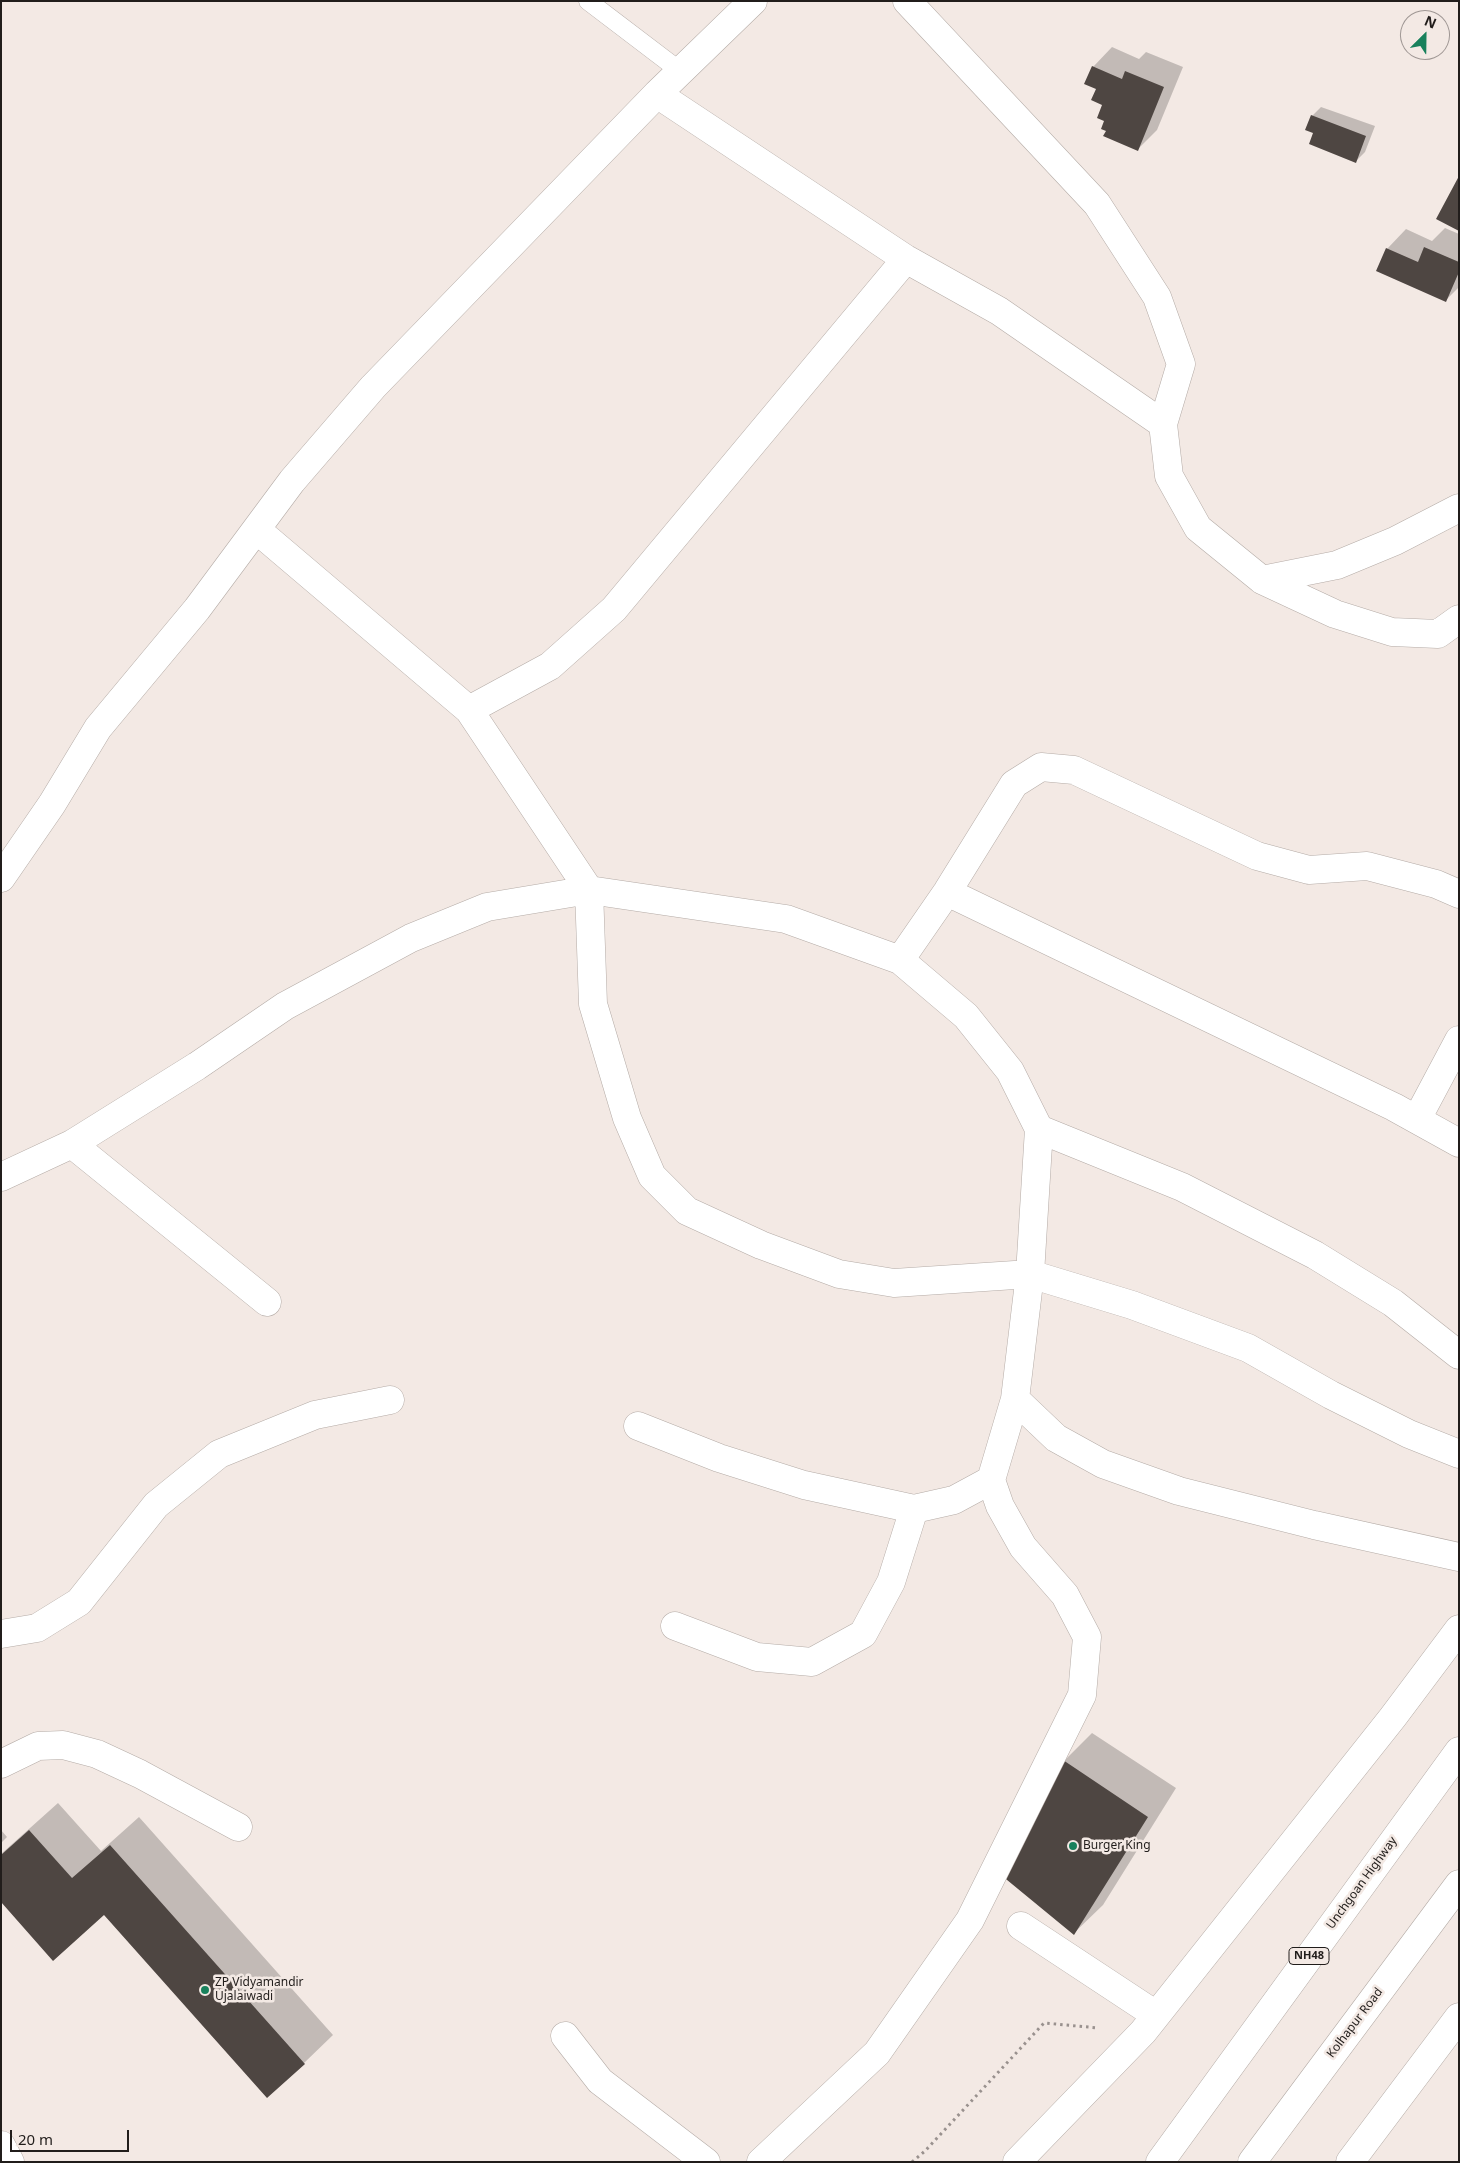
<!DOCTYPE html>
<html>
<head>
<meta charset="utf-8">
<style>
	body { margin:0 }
	#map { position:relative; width:1460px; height:2163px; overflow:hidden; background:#f3e9e4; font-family:"Noto Sans",sans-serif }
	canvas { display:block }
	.frame { position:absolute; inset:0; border:2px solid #211d1b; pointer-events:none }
	.north { position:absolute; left:1400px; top:10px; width:50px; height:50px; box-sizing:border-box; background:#f3e9e4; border:1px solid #9f9794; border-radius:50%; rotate:23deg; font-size:14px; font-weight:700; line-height:20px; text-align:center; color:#211d1b }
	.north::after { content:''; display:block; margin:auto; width:18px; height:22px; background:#18815c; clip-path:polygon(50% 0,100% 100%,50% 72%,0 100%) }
	.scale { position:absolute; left:10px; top:2130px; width:119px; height:22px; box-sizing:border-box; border:2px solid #211d1b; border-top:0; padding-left:6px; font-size:15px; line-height:18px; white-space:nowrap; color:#211d1b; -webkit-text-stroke:4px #f3e9e4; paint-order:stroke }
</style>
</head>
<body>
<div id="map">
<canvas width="1460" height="2163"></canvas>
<div class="frame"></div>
<div class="north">N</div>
<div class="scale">20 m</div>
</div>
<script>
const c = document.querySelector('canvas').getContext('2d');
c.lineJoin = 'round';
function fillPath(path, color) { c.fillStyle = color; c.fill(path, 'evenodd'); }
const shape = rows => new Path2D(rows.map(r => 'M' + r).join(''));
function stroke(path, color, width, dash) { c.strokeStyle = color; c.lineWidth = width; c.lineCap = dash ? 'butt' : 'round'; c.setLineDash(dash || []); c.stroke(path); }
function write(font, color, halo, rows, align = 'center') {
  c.font = font + ' "Noto Sans",sans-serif'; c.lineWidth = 5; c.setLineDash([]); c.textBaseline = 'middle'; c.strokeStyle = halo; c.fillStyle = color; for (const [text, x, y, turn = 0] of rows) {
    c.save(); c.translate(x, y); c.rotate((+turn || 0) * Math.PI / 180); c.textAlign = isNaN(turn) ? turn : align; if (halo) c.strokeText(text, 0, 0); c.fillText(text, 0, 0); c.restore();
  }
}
const shadow = shape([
	[1112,47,1139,59,1146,52,1183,67,1157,130,1138,149,1107,130,1104,104,1093,67],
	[1321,107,1375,126,1365,152,1356,161,1314,132,1312,116],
	[1445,228,1459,234,1459,287,1445,301,1387,249,1406,229,1432,241],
	[1092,1733,1176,1788,1103,1905,1074,1933,1064,1761],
	[58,1803,101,1851,139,1817,333,2035,304,2063,104,1913,1,1900,1,1854],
	[1,1830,7,1837,1,1843]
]);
const building = shape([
	[1092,66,1122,79,1125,71,1164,87,1138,151,1103,136,1106,131,1101,129,1104,121,1097,118,1102,105,1091,100,1096,89,1084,84],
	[1311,115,1366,136,1356,163,1309,144,1313,133,1305,130],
	[1459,176,1459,231,1436,219],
	[1424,247,1459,262,1459,272,1446,302,1376,271,1386,248,1418,262],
	[1063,1760,1148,1817,1074,1935,1001,1875],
	[29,1830,72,1878,110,1845,305,2064,267,2098,104,1915,53,1961,1,1902,1,1855]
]);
const path = shape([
	[912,2162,925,2151,1044,2023,1099,2028]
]);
const lane = shape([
	[588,1,680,71]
]);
const street = shape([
	[907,1,1097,204,1157,297,1181,364,1163,424],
	[657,94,906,259,999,311,1163,424,1169,476,1198,528,1262,580,1335,614,1392,632,1438,634,1459,619],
	[257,530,469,710,589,890,593,1004,627,1118,652,1176,687,1211,761,1245,839,1274,894,1283,1030,1274,1132,1305,1248,1348,1331,1395,1409,1434,1459,1454],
	[1262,580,1337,565,1395,541,1459,508],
	[469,710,550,666,614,609,906,259],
	[1,878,52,804,98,728,197,609,292,481,373,387,657,94,753,1],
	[947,892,1394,1107,1459,1143],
	[900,960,947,892,1014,784,1041,767,1074,770,1257,856,1309,870,1367,866,1436,884,1459,894],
	[1417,1119,1459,1040],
	[1039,1129,1182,1187,1315,1255,1393,1303,1459,1355],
	[72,1144,267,1302],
	[1,1177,72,1144,197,1066,285,1006,411,938,487,907,589,890,786,919,900,960,966,1016,1010,1071,1039,1129,1030,1274,1015,1399,991,1480,1000,1506,1023,1547,1065,1595,1087,1637,1082,1695,970,1920,877,2053,761,2162],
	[1015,1399,1056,1438,1103,1464,1179,1491,1314,1525,1459,1557],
	[638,1426,719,1458,804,1485,914,1509,954,1500,991,1480],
	[675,1626,757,1657,812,1662,863,1634,891,1582,914,1509],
	[1,1634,37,1628,79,1602,156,1505,219,1454,315,1415,390,1400],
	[1,1764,38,1746,63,1745,97,1754,140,1774,238,1827],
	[1021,1926,1156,2015],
	[565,2036,600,2081,706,2162],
	[1,2145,10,2162],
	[1017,2162,1143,2032,1393,1717,1459,1629],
	[1350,2162,1459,2017]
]);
const highway = shape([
	[1160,2162,1459,1751],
	[1252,2162,1459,1884]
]);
const markers = [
	[1073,1846,5,"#18815c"],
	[205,1990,5,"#18815c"]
];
const shields = [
	[1309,1956,40]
];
const shieldNames = [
	["NH48",1309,1956]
];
const poiNames = [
	["Burger King",1083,1846],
	["ZP Vidyamandir",215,1983],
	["Ujalaiwadi",215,1997]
];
const streetNames = [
	["Unchgoan Highway",1362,1883,-54],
	["Kolhapur Road",1355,2023,-53]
];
fillPath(shadow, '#0003');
fillPath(building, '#4e4642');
stroke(lane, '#b4aba6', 19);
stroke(street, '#b4aba6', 29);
stroke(highway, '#b4aba6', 29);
stroke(path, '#99918e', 3, [2.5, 4]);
stroke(lane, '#fff', 18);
stroke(street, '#fff', 28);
stroke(highway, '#fff', 28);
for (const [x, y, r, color] of markers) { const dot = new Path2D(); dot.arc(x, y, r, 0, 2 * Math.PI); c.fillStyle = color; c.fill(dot); stroke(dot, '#f3e9e4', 2); }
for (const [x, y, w] of shields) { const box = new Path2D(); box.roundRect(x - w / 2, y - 8.5, w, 17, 4); c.fillStyle = '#f3e9e4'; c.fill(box); stroke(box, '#211d1b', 1); }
write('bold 11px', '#211d1b', null, shieldNames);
write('12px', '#211d1b', '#f3e9e4', poiNames, 'left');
write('12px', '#211d1b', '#f3e9e4', streetNames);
</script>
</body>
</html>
